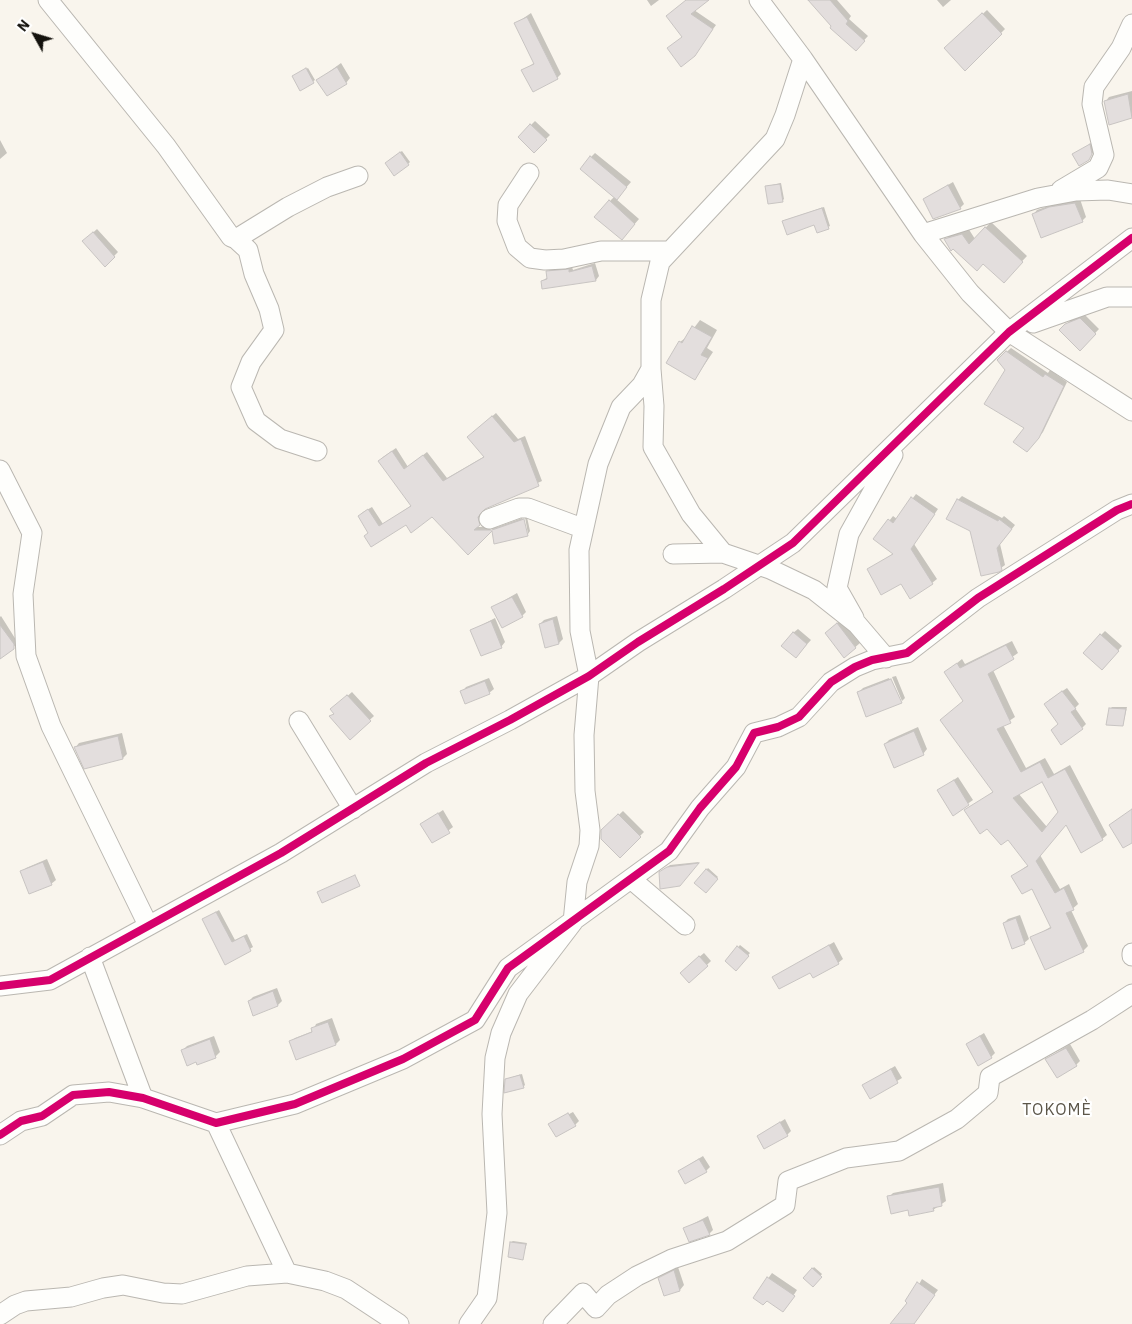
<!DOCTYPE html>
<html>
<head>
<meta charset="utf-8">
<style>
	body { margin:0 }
	#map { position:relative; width:1132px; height:1324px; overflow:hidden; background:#f9f5ed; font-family:"IBM Plex Sans",sans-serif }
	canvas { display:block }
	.north { position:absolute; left:10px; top:10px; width:50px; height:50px; -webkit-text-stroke:4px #fff; paint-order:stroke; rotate:309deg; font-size:14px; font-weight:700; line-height:20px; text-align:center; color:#14120d }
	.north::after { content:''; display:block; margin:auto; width:18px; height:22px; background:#14120d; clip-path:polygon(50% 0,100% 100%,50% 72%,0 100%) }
</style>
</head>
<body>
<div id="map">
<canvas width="1132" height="1324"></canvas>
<div class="north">N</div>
</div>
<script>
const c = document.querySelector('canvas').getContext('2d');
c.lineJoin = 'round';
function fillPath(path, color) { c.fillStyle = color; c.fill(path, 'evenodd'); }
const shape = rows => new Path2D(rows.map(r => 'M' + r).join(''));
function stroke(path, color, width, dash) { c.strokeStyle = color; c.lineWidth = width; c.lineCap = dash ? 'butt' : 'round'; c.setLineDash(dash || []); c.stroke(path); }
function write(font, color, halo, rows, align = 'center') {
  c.font = font + ' "IBM Plex Sans",sans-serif'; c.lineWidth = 4.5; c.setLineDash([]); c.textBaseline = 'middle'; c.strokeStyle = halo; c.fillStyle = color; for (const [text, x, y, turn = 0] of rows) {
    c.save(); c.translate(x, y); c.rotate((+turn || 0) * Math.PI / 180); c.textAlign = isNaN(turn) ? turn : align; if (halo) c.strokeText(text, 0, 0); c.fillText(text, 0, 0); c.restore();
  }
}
const shadow = shape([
	[647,0,659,0,651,6],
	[687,0,707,0,694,10,716,25,694,55,683,36],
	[810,0,837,0,851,16,849,19,868,36,856,49],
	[937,0,951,0,943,7],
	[987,10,1005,29,965,69,946,48],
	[531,13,561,74,557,78,523,71,535,62,515,24],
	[341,63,350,78,346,83,318,80],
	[308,68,315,80,301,89,296,75],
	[1132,91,1132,117,1110,124,1105,102,1109,97],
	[535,121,550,135,534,151,519,137],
	[0,140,7,153,0,159],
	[1094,141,1096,149,1088,159,1074,155],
	[402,151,410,162,408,164,388,161],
	[595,153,631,182,616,199,639,219,626,234,610,201,615,196,591,157],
	[953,182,964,204,960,208,934,217,924,199],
	[781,183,784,199,782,201,767,186],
	[1080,199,1086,217,1082,221,1033,215,1037,210,1054,204],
	[824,207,830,226,818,232,815,223,785,220],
	[991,222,1027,256,1009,275,945,240,951,234,968,228,975,239],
	[97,229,118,252,105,265,84,241],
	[595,263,599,276,596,280,543,287,542,281,548,277,548,272,551,268,572,267,573,270],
	[1085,315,1099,329,1080,349,1060,330,1071,320],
	[700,320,717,330,707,348,713,352,695,379,680,342,688,336],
	[1011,348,1048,373,1050,370,1067,382,1043,432,1031,447,1006,370,998,360],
	[496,413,518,439,525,436,542,481,485,507,481,512,483,520,476,527,497,527,522,518,527,535,495,542,492,528,468,553,432,516,369,533,359,516,363,512,372,507,383,524,412,505,380,461,383,457,396,448,408,467,427,452,447,478,485,456,473,433],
	[916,494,938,509,914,544,937,579,932,583,901,583,868,570,894,553,875,539,893,516,897,519],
	[962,496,1002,518,1004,516,1015,525,1000,544,1005,565,1001,568,971,530,958,500],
	[525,517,527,517,530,531,528,534],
	[517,593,526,612,522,616,493,607],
	[1,616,18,643,0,658,0,617],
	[557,616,563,639,559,643,546,646,540,624,544,620],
	[495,618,505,642,501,647,472,630],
	[841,620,860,643,845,656,830,629],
	[798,629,811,640,800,652,793,633],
	[1105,631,1122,646,1106,664,1101,635],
	[1012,641,1018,653,993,670,1015,717,1003,725,1026,768,1045,758,1054,774,1070,765,1107,835,1102,839,1066,823,1040,855,1060,889,1069,884,1078,904,1071,910,1088,946,1083,951,1032,938,1052,926,1032,887,1013,876,1028,865,1008,838,988,828,966,811,994,791,964,700,946,672,962,659,965,664],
	[1042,780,1060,812,1047,827,1018,793],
	[896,676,905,698,902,701,892,677],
	[489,678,494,689,489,693,462,692,466,687],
	[889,678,900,702,859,692,863,688],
	[1067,688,1079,704,1075,708,1086,724,1082,728,1059,724,1049,700],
	[352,692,374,716,350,738,331,716,335,713,336,706],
	[1112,707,1127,707,1123,725,1110,709],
	[918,727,927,749,923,754,885,744,889,740],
	[122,733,127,754,123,758,75,748,79,743],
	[958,777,973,800,953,814,938,791],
	[443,810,453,827,433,842,422,824],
	[623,811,644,832,620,856,602,831],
	[47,859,56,880,51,884,22,872,26,868],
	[699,862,681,883,662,871,670,865],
	[708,868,718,877,706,891,696,882],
	[219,910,235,940,247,934,253,947,225,963,204,919],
	[1020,915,1029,939,1024,943,1004,923,1008,919],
	[834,942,843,959,838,963,813,976,811,971,774,977],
	[740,945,750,953,736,969,726,961],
	[704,953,711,961,689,982,685,969],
	[277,988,282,1001,278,1005,249,1001,253,997],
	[332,1018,340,1040,336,1044,291,1042,295,1038,313,1031,316,1024],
	[984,1033,995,1053,991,1057,967,1044],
	[214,1036,220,1052,216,1056,198,1063,183,1050,187,1046],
	[1070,1044,1080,1061,1076,1065,1046,1059],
	[895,1066,902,1078,870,1097,864,1085],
	[522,1074,525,1085,523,1087,506,1079],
	[573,1112,579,1121,575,1125,550,1124],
	[785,1119,791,1131,787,1135,758,1136],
	[703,1156,710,1167,706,1171,679,1171],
	[943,1183,946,1201,933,1210,909,1209,889,1197,893,1193],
	[708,1216,713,1230,709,1234,685,1228],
	[513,1241,527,1243,522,1259,511,1242],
	[678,1267,684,1285,680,1290,660,1278],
	[814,1267,822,1274,813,1285,805,1278],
	[772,1273,797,1290,785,1308,767,1299,754,1298],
	[922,1279,938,1290,911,1324,892,1324,909,1302]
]);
const building = shape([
	[686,0,709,0,691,14,713,29,695,56,681,67,667,48,682,37,666,16,686,0],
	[808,0,830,0,848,21,846,24,865,41,856,51,830,28,831,26,808,0],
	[982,13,1002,34,965,71,944,48,982,13],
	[527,17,558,79,533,92,521,70,534,64,514,23,527,17],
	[337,67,347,84,327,96,316,80,337,67],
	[306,68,314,83,300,91,292,76,306,68],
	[1128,94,1132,118,1109,125,1104,101,1128,94],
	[530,124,547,140,534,153,518,137,530,124],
	[1090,144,1092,154,1089,160,1079,166,1072,154,1090,144],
	[400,152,409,165,394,176,385,163,400,152],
	[590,156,627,187,617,200,580,169,590,156],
	[780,184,783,202,768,204,765,186,780,184],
	[948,185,961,209,933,219,923,199,948,185],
	[609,200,635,224,622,240,594,217,609,200],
	[1075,203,1083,222,1041,238,1032,214,1049,207,1075,203],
	[822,208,829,229,817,233,814,225,787,235,782,221,822,208],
	[985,227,1023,262,1004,283,983,264,977,271,953,249,951,251,944,239,962,234,969,244,985,227],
	[93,232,115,257,105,267,82,241,93,232],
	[592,266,596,281,542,289,541,281,547,279,546,271,569,269,569,272,592,266],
	[1080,318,1096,334,1080,351,1059,330,1065,324,1080,318],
	[692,326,712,337,701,355,708,358,695,380,666,363,679,341,682,343,692,326],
	[1006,351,1043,377,1045,374,1064,386,1039,438,1027,452,1013,442,1024,428,984,404,1005,370,997,360,1006,351],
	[492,416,514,442,521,439,539,486,485,509,478,517,480,525,474,530,492,530,524,519,528,536,494,544,492,531,468,555,432,517,411,533,406,525,371,547,364,536,368,533,358,516,368,509,379,526,411,506,378,461,392,451,404,469,423,455,443,481,484,457,467,437,492,416],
	[911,497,935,514,911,549,933,584,910,599,901,584,881,595,867,569,893,554,873,539,888,519,893,523,911,497],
	[957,499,998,521,999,519,1012,529,997,548,1002,570,999,572,981,576,970,531,946,519,957,499],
	[512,597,523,617,502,628,491,607,512,597],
	[553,619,559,644,545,648,539,624,553,619],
	[491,621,502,648,481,656,470,630,491,621],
	[837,623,856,648,844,658,825,633,837,623],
	[0,625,14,644,14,649,0,659,0,625],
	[793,632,807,644,796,658,781,646,793,632],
	[1100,634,1119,651,1102,670,1083,653,1100,634],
	[1006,645,1014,659,988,674,1011,723,997,729,1021,772,1040,762,1048,778,1065,769,1103,840,1081,853,1066,825,1036,861,1055,893,1064,888,1074,910,1066,913,1084,952,1045,970,1030,937,1051,928,1032,889,1022,894,1011,876,1028,866,1008,840,1001,845,987,829,980,834,964,810,993,792,940,720,963,701,944,672,957,663,960,668,1006,645],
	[1042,782,1058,812,1042,832,1013,798,1042,782],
	[891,679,902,703,866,717,857,692,891,679],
	[485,681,490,694,465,704,460,691,485,681],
	[1062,691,1076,709,1071,712,1083,729,1061,745,1051,730,1058,724,1044,704,1062,691],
	[347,695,371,721,350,740,329,716,334,714,330,709,347,695],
	[1109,708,1126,709,1123,726,1106,725,1109,708],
	[914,731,924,755,894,768,884,744,914,731],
	[118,736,123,759,84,769,74,747,118,736],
	[954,780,969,805,953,816,937,790,954,780],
	[1132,809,1132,843,1123,848,1109,825,1132,809],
	[438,813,450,833,432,843,420,824,438,813],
	[618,814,641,837,620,858,601,839,601,830,618,814],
	[43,862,52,885,29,894,20,871,43,862],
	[699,863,680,886,660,889,659,872,667,867,699,863],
	[706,869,718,879,706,893,694,883,706,869],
	[355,875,360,886,322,903,317,892,355,875],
	[216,912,232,942,244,936,251,951,225,965,202,919,216,912],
	[1016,918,1025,944,1012,949,1003,923,1016,918],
	[829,945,839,964,813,978,810,973,779,989,772,977,829,945],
	[737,946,749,956,736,971,725,961,737,946],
	[699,956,708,966,689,983,680,973,699,956],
	[273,991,278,1006,253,1016,248,1001,273,991],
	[328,1022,336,1045,296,1060,289,1041,312,1032,311,1028,328,1022],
	[980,1036,992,1058,978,1066,966,1044,980,1036],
	[210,1039,216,1058,197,1065,196,1062,187,1066,181,1050,210,1039],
	[1066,1048,1077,1066,1057,1078,1045,1059,1066,1048],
	[891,1069,898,1083,870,1099,862,1085,891,1069],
	[520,1075,524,1088,504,1093,505,1079,520,1075],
	[568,1113,576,1126,556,1137,548,1124,568,1113],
	[780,1122,788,1136,764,1149,757,1136,780,1122],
	[699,1159,707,1172,685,1184,678,1171,699,1159],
	[939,1187,942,1206,933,1208,934,1211,909,1216,908,1210,891,1214,887,1196,939,1187],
	[703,1220,710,1235,689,1242,683,1228,703,1220],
	[510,1242,526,1244,523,1260,508,1257,510,1242],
	[812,1268,822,1277,813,1287,803,1278,812,1268],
	[674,1270,680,1291,664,1296,658,1278,674,1270],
	[767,1277,795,1296,783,1312,767,1301,763,1305,753,1298,767,1277],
	[917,1282,935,1295,914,1324,890,1324,907,1303,905,1301,917,1282]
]);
const minor = shape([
	[48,0,166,146,231,237,236,239,288,207,327,187,358,176],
	[759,0,803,59,923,234,1038,198,1076,191,1108,190,1132,194],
	[529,173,508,205,507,221,517,247,530,258,545,260,564,259,601,251,668,251],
	[1061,190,1098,168,1104,155,1092,104,1094,87,1121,48,1132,24],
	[923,234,970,293,1009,332,1132,411],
	[236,239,248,250,254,274,269,309,274,330,251,362,241,387,256,421,280,439,317,451],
	[1033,323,1107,297,1132,297],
	[651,369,654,406,653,447,691,514,723,553],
	[0,470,32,533,23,594,26,656,51,726,148,925],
	[489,519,519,508,528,508,582,528],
	[673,554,723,553,770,569,814,590,857,624,886,658],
	[854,618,837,588,849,534,893,455],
	[299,721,353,809],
	[631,879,685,925],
	[1132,953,1132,956],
	[90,957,143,1098],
	[0,986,50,980,281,853,426,763,510,720,589,676,638,642,724,589,793,543,1009,332,1132,238],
	[216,1123,287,1273],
	[0,1135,21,1121,42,1116,73,1095,109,1092,143,1098,216,1123,295,1104,403,1059,475,1020,508,968,669,851,700,808,736,767,754,733,778,727,799,717,831,682,855,667,872,660,907,653,978,598,1117,510,1132,504],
	[0,1315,15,1305,26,1301,71,1297,103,1288,123,1285,163,1293,182,1294,247,1276,287,1273,325,1281,346,1289,399,1324],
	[469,1324,487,1298,497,1213,492,1114,495,1058,501,1033,518,994,573,922,577,882,589,846,590,830,585,791,584,735,589,676,580,631,579,550,598,464,621,407,642,385,651,369,651,300,660,262,775,139,785,115,803,59],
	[553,1324,583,1293,596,1308,608,1295,637,1276,672,1259,727,1241,785,1205,788,1181,846,1158,899,1151,957,1119,988,1093,990,1077,1092,1020,1132,994]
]);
const cycleway = shape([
	[0,986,50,980,281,853,426,763,510,720,589,676,638,642,724,589,793,543,1009,332,1132,238],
	[0,1135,21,1121,42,1116,73,1095,109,1092,143,1098,216,1123,295,1104,403,1059,475,1020,508,968,669,851,700,808,736,767,754,733,778,727,799,717,831,682,855,667,872,660,907,653,978,598,1117,510,1132,504]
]);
const quarterNames = [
	["TOKOMÈ",1057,1110]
];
fillPath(shadow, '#0003');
fillPath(building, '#e3dedd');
stroke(building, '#c8c4c2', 1);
stroke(minor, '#bab7b1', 21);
stroke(minor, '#fefefc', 19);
stroke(cycleway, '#d6006c', 8);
c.letterSpacing = '1px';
write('16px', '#5c5649', '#fff', quarterNames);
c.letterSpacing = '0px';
</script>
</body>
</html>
